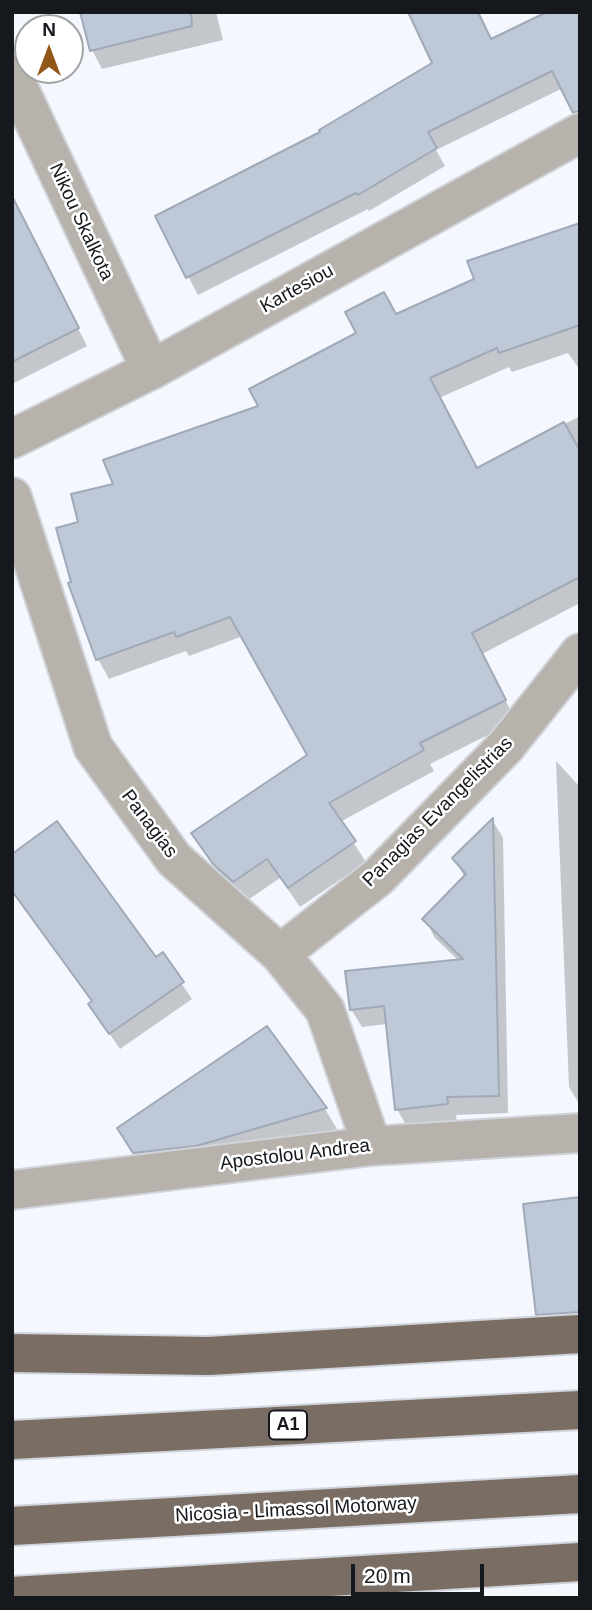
<!DOCTYPE html>
<html>
<head>
<meta charset="utf-8">
<style>
	body { margin:0 }
	#map { position:relative; width:592px; height:1610px; overflow:hidden; background:#f4f8fe; font-family:Arial,sans-serif }
	canvas { display:block }
	.frame { position:absolute; inset:0; border:14px solid #15191e; pointer-events:none }
	.north { position:absolute; left:14px; top:14px; width:70px; height:70px; box-sizing:border-box; background:#fff; border:2px solid #a1a3a5; border-radius:50%; rotate:0deg; font-size:19px; font-weight:700; line-height:28px; text-align:center; color:#15191e }
	.north::after { content:''; display:block; margin:auto; width:24px; height:32px; background:#935619; clip-path:polygon(50% 0,100% 100%,50% 72%,0 100%) }
	.scale { position:absolute; left:351px; top:1564px; width:133px; height:32px; box-sizing:border-box; border:4px solid #15191e; border-top:0; padding-left:9px; font-size:21px; line-height:24px; white-space:nowrap; color:#15191e; -webkit-text-stroke:5px #fff; paint-order:stroke }
</style>
</head>
<body>
<div id="map">
<canvas width="592" height="1610"></canvas>
<div class="frame"></div>
<div class="north">N</div>
<div class="scale">20 m</div>
</div>
<script>
const c = document.querySelector('canvas').getContext('2d');
c.lineJoin = 'round';
function fillPath(path, color) { c.fillStyle = color; c.fill(path, 'evenodd'); }
const shape = rows => new Path2D(rows.map(r => 'M' + r).join(''));
function stroke(path, color, width, dash) { c.strokeStyle = color; c.lineWidth = width; c.lineCap = dash ? 'butt' : 'round'; c.setLineDash(dash || []); c.stroke(path); }
function write(font, color, halo, rows, align = 'center') {
  c.font = font + ' Arial,sans-serif'; c.lineWidth = 5; c.setLineDash([]); c.textBaseline = 'middle'; c.strokeStyle = halo; c.fillStyle = color; for (const [text, x, y, turn = 0] of rows) {
    c.save(); c.translate(x, y); c.rotate((+turn || 0) * Math.PI / 180); c.textAlign = isNaN(turn) ? turn : align; if (halo) c.strokeText(text, 0, 0); c.fillText(text, 0, 0); c.restore();
  }
}
const shadow = shape([
	[82,12,216,12,223,40,102,69,92,50],
	[551,12,563,88,436,150,445,166,369,211,368,209,198,295,157,217],
	[12,199,87,346,12,384],
	[580,225,580,370,568,353,512,372,509,367,439,398,477,470,580,416,580,603,482,654,516,721,430,764,434,771,340,822,366,862,300,907,280,878,245,902,226,884,194,834,310,755,243,636,189,656,186,651,109,679,98,659,73,583,80,523,115,485,260,407,396,316,476,280],
	[556,761,580,787,580,1105,569,1087],
	[493,821,503,838,508,1113,456,1115,457,1122,407,1127,397,1109,387,1024,362,1027,351,1009,459,961,435,938,425,919,465,878,454,858],
	[12,856,156,959,162,955,192,999,120,1049,100,1020,93,1002,12,892],
	[267,1028,325,1109,337,1129,208,1166,147,1174,132,1149],
	[580,1199,580,1326,545,1328,537,1314]
]);
const building = shape([
	[80,12,191,12,192,26,90,51,80,12],
	[408,12,478,12,491,39,547,12,580,12,580,111,573,113,552,71,428,132,437,148,358,195,356,193,186,278,155,216,320,132,319,130,432,63,408,12],
	[12,196,79,328,12,362,12,196],
	[580,223,580,325,499,353,497,348,430,378,477,468,564,422,580,451,580,577,472,633,506,700,420,743,424,750,329,803,356,841,288,888,267,859,233,882,213,864,191,833,307,755,230,617,176,637,174,632,96,660,68,583,71,582,56,528,78,522,71,494,113,484,103,460,258,406,249,389,356,333,345,312,384,292,396,314,474,279,467,261,580,223],
	[493,818,499,1096,447,1097,448,1104,395,1110,384,1006,350,1010,345,971,463,959,422,919,466,874,452,858,493,818],
	[57,821,156,957,163,952,184,982,109,1034,88,1004,92,1001,12,891,12,854,57,821],
	[267,1026,327,1108,196,1146,133,1153,117,1128,267,1026],
	[580,1197,580,1312,536,1315,523,1204,580,1197]
]);
const minor = shape([
	[12,74,151,370],
	[12,497,93,747,174,859,280,954,325,1010,372,1146],
	[280,954,378,877,506,746,580,653],
	[12,1190,372,1146,580,1133]
]);
const tertiary = shape([
	[12,439,151,370,580,133]
]);
const trunk = shape([
	[12,1353,209,1356,580,1334],
	[12,1440,580,1410],
	[12,1526,580,1494],
	[12,1596,580,1562]
]);
const shields = [
	[288,1425,38]
];
const shieldNames = [
	["A1",288,1425]
];
const streetNames = [
	["Nikou Skalkota",81,222,65],
	["Kartesiou",297,289,-29],
	["Panagias Evangelistrias",438,812,-45],
	["Panagias",149,824,53],
	["Apostolou Andrea",295,1155,-7],
	["Nicosia - Limassol Motorway",296,1510,-3]
];
fillPath(shadow, '#0003');
fillPath(building, '#bec8d6');
stroke(building, '#a0a9b7', 2);
stroke(minor, '#d0d4da', 42);
stroke(tertiary, '#d0d4da', 42);
stroke(trunk, '#d0d4da', 42);
stroke(minor, '#b8b2ad', 38);
stroke(tertiary, '#b8b2ad', 38);
stroke(trunk, '#7a6e64', 38);
for (const [x, y, w] of shields) { const box = new Path2D(); box.roundRect(x - w / 2, y - 14.5, w, 29, 5); c.fillStyle = '#fff'; c.fill(box); stroke(box, '#15191e', 2); }
write('bold 18px', '#15191e', null, shieldNames);
write('19px', '#15191e', '#fff', streetNames);
</script>
</body>
</html>
